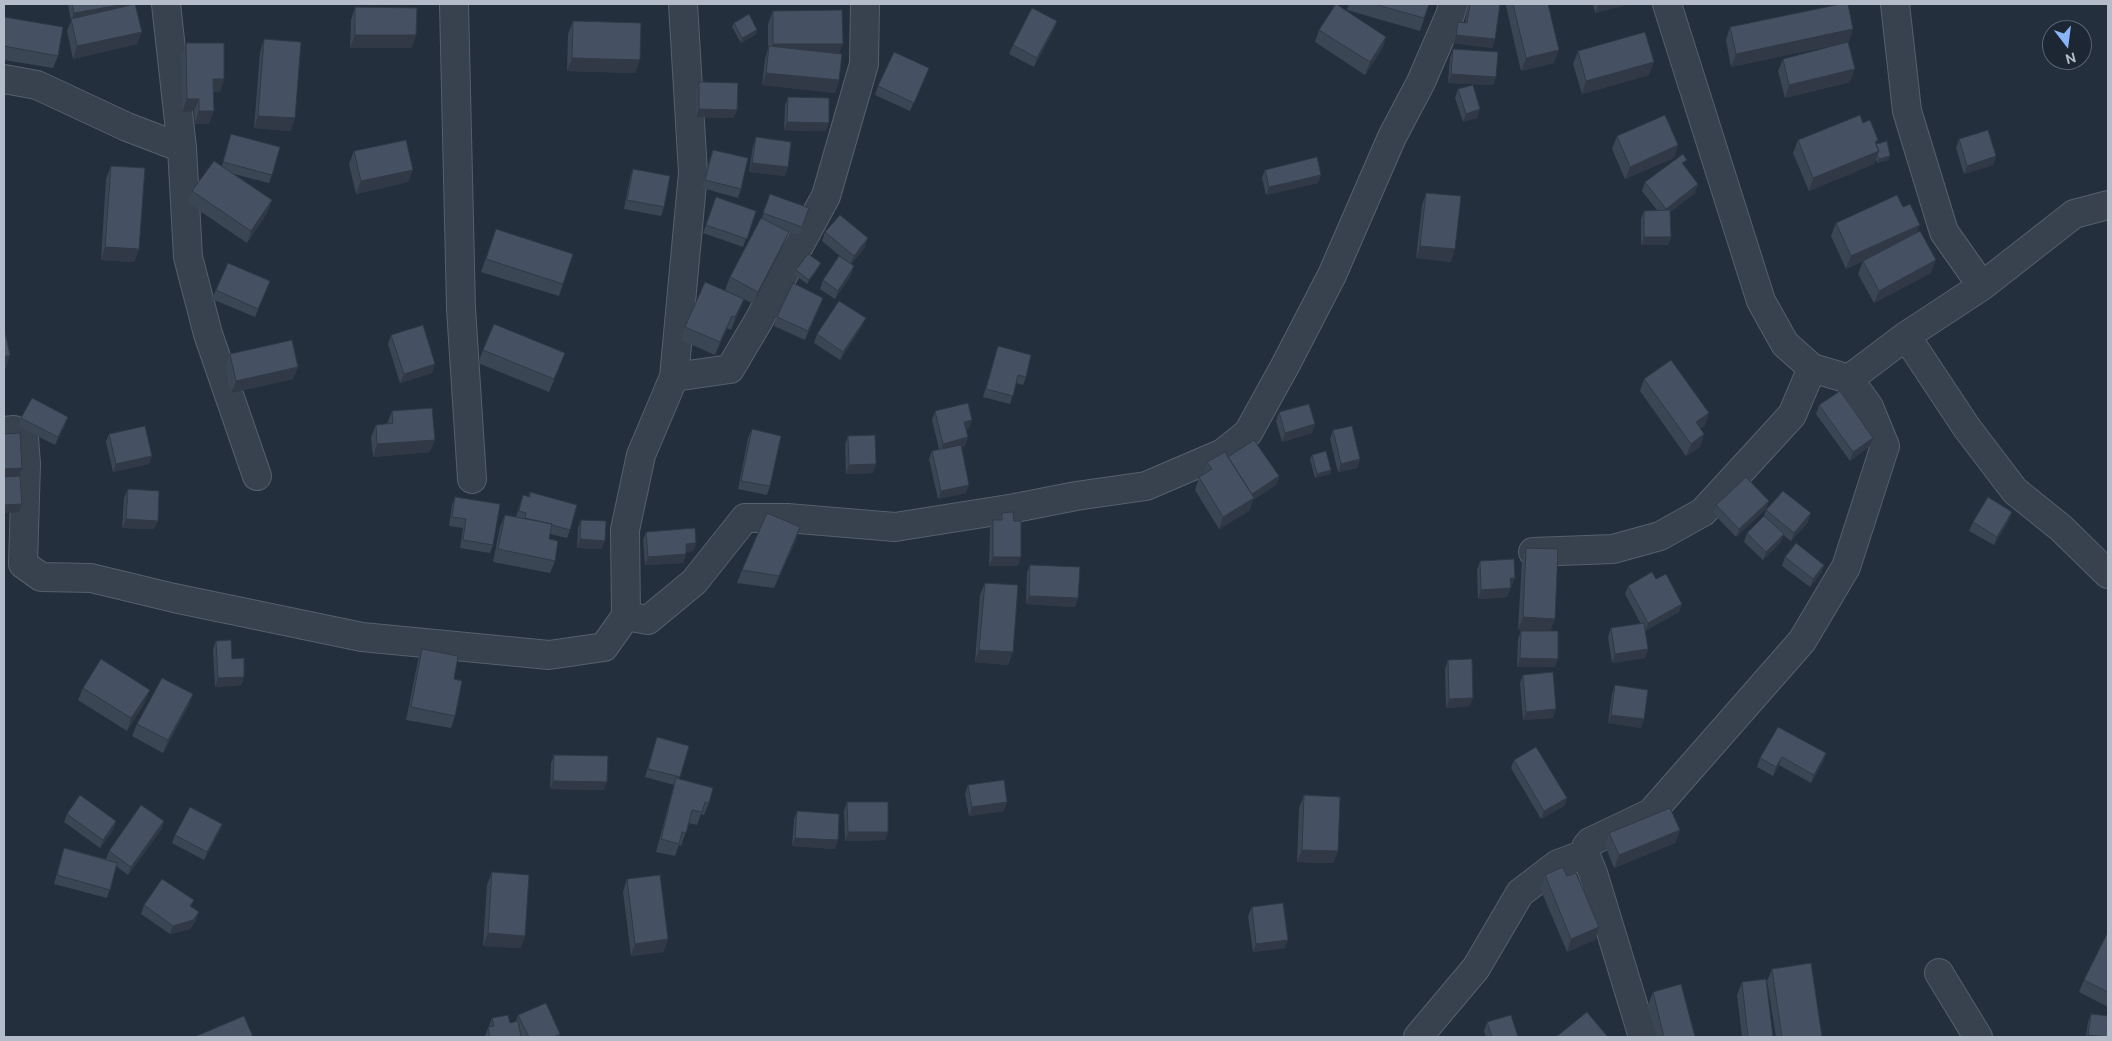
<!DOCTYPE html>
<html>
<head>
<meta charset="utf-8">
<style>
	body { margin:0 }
	#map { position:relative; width:2112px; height:1041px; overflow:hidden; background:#242f3e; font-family:Ubuntu,sans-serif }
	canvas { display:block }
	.frame { position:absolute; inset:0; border:5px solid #b4bcc9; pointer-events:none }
	.north { position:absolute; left:2042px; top:20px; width:50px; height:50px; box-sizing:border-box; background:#1d2633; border:1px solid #59626f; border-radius:50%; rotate:165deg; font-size:14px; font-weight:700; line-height:20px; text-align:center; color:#b4bcc9 }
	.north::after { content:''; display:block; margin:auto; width:18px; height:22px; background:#8ab4f8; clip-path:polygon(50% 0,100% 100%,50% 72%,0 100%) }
</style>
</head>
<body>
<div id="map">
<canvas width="2112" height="1041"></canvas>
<div class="frame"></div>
<div class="north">N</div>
</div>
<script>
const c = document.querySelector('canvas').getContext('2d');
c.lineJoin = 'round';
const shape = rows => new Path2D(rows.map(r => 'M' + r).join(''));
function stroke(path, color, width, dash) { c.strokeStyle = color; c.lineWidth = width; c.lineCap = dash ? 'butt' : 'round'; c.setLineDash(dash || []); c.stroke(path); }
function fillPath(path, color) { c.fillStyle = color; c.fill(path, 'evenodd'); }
const minor = shape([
	[166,4,182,148,188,257,208,334,257,476],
	[454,4,461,308,472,479],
	[1895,4,1907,111,1944,232,1982,286],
	[4,79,37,85,127,127,182,148],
	[1906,336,1967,428,2015,491,2061,528,2108,574],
	[674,377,730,369,759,320,826,196,864,64,865,4],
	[1849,379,1906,336,1982,286,2074,214,2108,205],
	[4,431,14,430,24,438,26,464,23,564,41,577,91,578,174,598,362,637,549,655,604,647,626,616,625,530,641,455,674,377,693,173,683,4],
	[1533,552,1613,549,1660,536,1703,512,1792,415,1812,368],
	[626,616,648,620,694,582,745,518,787,518,895,527,1015,508,1076,496,1146,486,1223,453,1248,433,1286,364,1332,275,1392,137,1421,82,1450,15,1453,4],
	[1939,973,1978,1037],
	[1418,1037,1476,968,1520,893,1558,864,1585,854],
	[1643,1037,1593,873,1585,854,1586,847,1590,842,1651,813,1802,641,1846,567,1885,446,1869,407,1849,379,1812,368,1785,344,1761,301,1667,4]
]);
const wall = shape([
	[68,4,131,4,130,5,137,44,73,59,67,31,71,21],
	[1349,4,1429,4,1420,31,1347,10],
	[1468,4,1500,4,1495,39,1492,48,1453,43,1455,30,1458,22,1465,23],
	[1507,4,1548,4,1554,63,1521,71,1506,6],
	[1593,4,1630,4,1595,13],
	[355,7,412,48,350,48,351,20],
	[773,11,839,53,839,80,835,93,762,85,765,59,768,49,768,24],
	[4,17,58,56,53,68,4,60],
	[573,21,640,60,635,73,567,71,568,34],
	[1057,21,1054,29,1034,67,1009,54,1013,45],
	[734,23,756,34,741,43,732,27],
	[1730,27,1849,42,1731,67,1726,40],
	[1319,30,1386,37,1382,49,1365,75,1315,42],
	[264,39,291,131,254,128,260,52],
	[186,43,224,79,220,92,213,92,209,124,195,124,194,111,182,112,181,56],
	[1453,49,1496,77,1493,85,1448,83,1450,58],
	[1578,51,1649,75,1582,94,1573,64],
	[1783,59,1850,82,1785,98,1778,71],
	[929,68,910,111,875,95,878,86],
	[699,82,734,118,696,117,696,91],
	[1458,89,1477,118,1463,122,1455,98],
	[788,97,826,131,784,130,785,106],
	[1863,123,1877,144,1890,156,1888,160,1877,163,1876,159,1874,164,1809,191,1793,153,1798,140],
	[231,134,272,175,269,183,234,174,272,200,267,213,247,243,188,203,192,191,222,166],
	[1617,136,1678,145,1674,158,1625,179,1612,149],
	[756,137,785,176,749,172,753,146],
	[1959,139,1996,156,1993,165,1964,174,1956,148],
	[713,150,741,189,738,198,702,188,710,158],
	[354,151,408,182,356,194,349,164],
	[111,166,139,249,134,262,101,260,106,179],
	[1684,166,1695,193,1670,212,1671,237,1668,245,1641,245,1641,219,1644,211,1657,210,1642,191,1645,182],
	[633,169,664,207,661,216,624,209,630,178],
	[1265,170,1321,175,1318,183,1266,195,1262,178],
	[1426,193,1451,262,1416,258,1422,205],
	[770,194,809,208,799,235,789,232,784,244,753,304,744,299,731,330,727,328,715,355,681,340,685,327,739,297,725,290,730,277,762,218],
	[716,197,756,211,743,247,703,233],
	[1903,207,1917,233,1931,273,1874,303,1858,274,1863,261,1866,260,1846,269,1831,236,1836,223],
	[496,229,563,284,559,296,481,272],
	[825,232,865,247,851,264,851,275,835,299,820,289,823,280,846,261,822,241],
	[819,267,807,284,794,274,796,270],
	[270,281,255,317,212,299,216,290],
	[820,306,805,340,774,326,777,317],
	[862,326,840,360,814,343,817,334],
	[391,335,435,364,432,373,400,383,388,344],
	[998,346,1026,377,1023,385,1016,383,1010,404,983,397],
	[483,350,560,366,549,392,478,363],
	[230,354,298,367,293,379,231,393,225,367],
	[1644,379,1705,426,1700,429,1704,434,1700,447,1686,456,1640,391],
	[1819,405,1870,446,1850,461,1816,414],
	[392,411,430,452,373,457,371,437,376,425,387,424],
	[935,411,972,420,969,428,966,429,965,446,962,447,966,493,938,499,929,459,932,451,939,449,932,420],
	[1279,412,1315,424,1312,433,1282,442,1276,421],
	[21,418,65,425,55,445,18,426],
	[752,429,770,486,767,495,738,489,748,438],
	[1333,430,1360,459,1357,468,1338,472,1330,439],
	[109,434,149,464,113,472,106,442],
	[848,436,873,473,846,474,845,445],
	[1312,455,1331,470,1330,474,1315,478,1310,459],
	[1228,457,1279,476,1276,485,1253,500,1249,511,1219,529,1195,490,1199,477,1203,475,1207,462],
	[128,489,154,529,122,528,124,498],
	[530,492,570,530,567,538,550,534,549,539,555,561,550,573,493,562,500,527,505,515,516,517,523,495,528,497],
	[455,497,493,545,490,553,460,548,463,528,449,526,452,505],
	[1769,501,1766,509,1736,537,1713,513,1716,505],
	[1766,510,1808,522,1791,541,1783,535,1780,543,1763,560,1744,542,1747,533,1764,516],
	[1002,513,1014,521,1018,566,989,566,990,529,993,520,999,520],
	[581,520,602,549,577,548,578,528],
	[2009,520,1994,545,1969,531,1973,522],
	[800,527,796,540,774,588,737,583,742,570],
	[646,532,696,543,693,551,686,552,686,554,683,563,645,565,643,540],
	[1526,548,1550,631,1555,667,1517,667,1518,639,1521,631,1534,631,1518,630,1522,560],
	[1785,557,1824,565,1821,573,1810,587,1782,566],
	[1480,561,1512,586,1510,586,1507,597,1478,599,1477,570],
	[1030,565,1078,598,1075,607,1026,604,1027,573],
	[1656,579,1682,604,1679,612,1645,631,1648,649,1645,658,1612,663,1608,637,1611,628,1641,624,1625,594,1628,586],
	[985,583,1013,652,1008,665,975,662,980,595],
	[216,641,232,659,244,677,241,685,215,687,213,649],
	[422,649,454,679,455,716,451,728,406,720,418,661],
	[1448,660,1470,706,1446,708,1445,669],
	[1523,675,1553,718,1523,720,1520,683],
	[1615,685,1644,719,1641,728,1608,723,1612,694],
	[83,688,145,702,127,731,78,700],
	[193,694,188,707,163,753,132,736,137,724],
	[657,737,689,746,679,779,709,803,704,815,701,814,697,825,689,823,681,846,679,845,675,856,656,852,674,785,645,777],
	[1826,753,1823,762,1811,783,1779,765,1773,776,1757,767,1760,758],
	[554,755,604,790,550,789,551,763],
	[1514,760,1567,798,1564,806,1541,819,1511,768],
	[968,785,1004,811,969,816,965,794],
	[1304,795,1338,851,1333,863,1297,862,1299,808],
	[847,802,888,832,885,840,845,841,844,811],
	[797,811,835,849,792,846,794,820],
	[67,814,116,821,113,830,100,848,64,822],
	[164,821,161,830,128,875,116,866,107,898,54,884,64,848,106,859,109,851],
	[222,824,219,832,204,860,172,843,175,835],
	[1680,830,1675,843,1614,868,1605,845,1609,833],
	[492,872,525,936,520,948,483,946,487,885],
	[1545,875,1599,927,1595,940,1567,952,1540,888],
	[627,879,668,939,663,952,631,956,623,892],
	[194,900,191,906,196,920,190,929,170,934,141,914,144,905],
	[1252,907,1285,948,1253,952,1248,916],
	[2108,932,2108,1007,2079,992,2084,980],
	[1772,969,1822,1037,1776,1037,1767,981],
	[1742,982,1773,1037,1742,1037,1737,995],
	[1653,992,1695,1037,1657,1037,1648,1005],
	[2091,1014,2108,1037,2086,1037,2088,1022],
	[518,1015,560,1034,559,1037,485,1037,485,1036,492,1018,510,1023,516,1021],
	[1487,1022,1518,1037,1486,1037,1484,1031]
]);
const shadedWall = shape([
	[125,4,131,4,128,11,72,20,74,13],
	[1598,4,1630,4,1595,13],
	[1057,21,1054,29,1034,67,1037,58],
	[1853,29,1849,42,1731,67,1736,54],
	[757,30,756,34,741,43,742,38],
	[142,32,137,44,73,59,77,46],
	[355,35,416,35,412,48,350,48],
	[1456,35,1495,39,1492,48,1453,43],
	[1386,37,1382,49,1365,75,1370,62],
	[773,44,843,44,838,56,768,57],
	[1559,50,1554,63,1521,71,1526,58],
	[572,58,640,60,635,73,567,71],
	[1654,62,1649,75,1582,94,1586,81],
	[1855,69,1850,82,1785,98,1789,85],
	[766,73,839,80,835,93,762,85],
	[1451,74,1496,77,1493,85,1448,83],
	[213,79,224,79,220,92,209,92],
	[187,99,199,99,194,111,182,112],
	[699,109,737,110,734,118,696,117],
	[1480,109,1477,118,1463,122,1466,114],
	[199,111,214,111,209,124,195,124],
	[258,116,295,118,291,131,254,128],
	[787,122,829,123,826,131,784,130],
	[1678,145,1674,158,1625,179,1630,167],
	[1879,151,1874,164,1809,191,1813,178],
	[1890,156,1888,160,1877,163,1879,159],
	[1996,156,1993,165,1964,174,1967,166],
	[752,163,788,167,785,176,749,172],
	[413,170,408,182,356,194,361,181],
	[1321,175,1318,183,1266,195,1269,187],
	[1698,184,1695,193,1663,218,1666,209],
	[272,200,267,213,247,243,251,231],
	[1920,225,1915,237,1846,269,1851,256],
	[789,232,784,244,753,304,758,292],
	[1644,237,1671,237,1668,245,1641,245],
	[868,238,865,247,850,265,854,256],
	[1420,246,1455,249,1451,262,1416,258],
	[105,247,139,249,134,262,101,260],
	[1936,260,1931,273,1874,303,1879,291],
	[821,263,819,267,807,284,809,280],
	[854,266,851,275,835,299,838,291],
	[823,298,820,306,805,340,808,331],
	[744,299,739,312,731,330,735,317],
	[732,316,727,328,715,355,720,342],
	[866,318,862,326,840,360,843,352],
	[10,355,6,368,4,368,4,357],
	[435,364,432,373,400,383,404,374],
	[298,367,293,379,231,393,236,381],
	[1709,413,1705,426,1691,435,1696,422],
	[68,417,65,425,55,445,58,437],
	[972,420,969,428,961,431,964,422],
	[1315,424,1312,433,1282,442,1285,433],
	[1704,434,1700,447,1686,456,1691,444],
	[968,437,965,446,940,452,943,444],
	[1873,438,1870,446,1850,461,1853,452],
	[435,440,430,452,373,457,377,444],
	[152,456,149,464,113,472,116,464],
	[1360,459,1357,468,1338,472,1341,464],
	[876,464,873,473,846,474,849,465],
	[22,468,19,477,4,478,4,469],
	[1331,470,1330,474,1315,478,1317,474],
	[1279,476,1276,485,1253,500,1249,511,1219,529,1223,517,1250,501,1252,494],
	[969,485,966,493,938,499,941,491],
	[1769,501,1766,509,1736,537,1739,529],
	[22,504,19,512,4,513,4,505],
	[2012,512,2009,520,1994,545,1997,537],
	[1811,513,1808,522,1791,541,1794,533],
	[126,519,158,521,154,529,122,528],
	[800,527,796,540,774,588,779,576],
	[1784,534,1780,543,1763,560,1766,552],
	[580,539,605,541,602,549,577,548],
	[696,543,693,551,683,552,686,544],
	[686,554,683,563,645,565,648,557],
	[993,557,1021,557,1018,566,989,566],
	[1824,565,1821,573,1810,587,1813,579],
	[1510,578,1515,578,1512,586,1507,587],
	[1511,588,1507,597,1478,599,1481,590],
	[1029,596,1078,598,1075,607,1026,604],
	[1682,604,1679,612,1645,631,1648,623],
	[1523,617,1555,619,1550,632,1518,630],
	[1648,649,1645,658,1612,663,1615,654],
	[979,650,1013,652,1008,665,975,662],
	[1520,658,1558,659,1555,667,1517,667],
	[244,677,241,685,215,687,218,678],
	[150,690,145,702,127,731,131,718],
	[193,694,188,707,163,753,168,740],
	[1473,698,1470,706,1446,708,1449,699],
	[1556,709,1553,718,1523,720,1526,712],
	[1611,715,1644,719,1641,728,1608,723],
	[1826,753,1823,762,1811,783,1814,775],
	[1782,757,1779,765,1773,776,1776,767],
	[553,781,607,782,604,790,550,789],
	[1567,798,1564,806,1541,819,1544,811],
	[1007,802,1004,811,969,816,972,807],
	[116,821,113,830,100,848,103,840],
	[164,821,161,830,128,875,131,867],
	[222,824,219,832,204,860,207,852],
	[1680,830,1675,843,1614,868,1619,855],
	[848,832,888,832,885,840,845,841],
	[795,838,838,840,835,849,792,846],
	[1302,850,1338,851,1333,863,1297,862],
	[199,912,196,920,190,929,170,934,173,926],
	[1599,927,1595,940,1567,952,1571,939],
	[488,933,525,936,520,948,483,946],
	[668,939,663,952,631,956,635,944],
	[1288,940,1285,948,1253,952,1256,944],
	[2088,1035,2103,1037,2087,1037]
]);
const building = shape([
	[72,4,125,4,74,13,72,4],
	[135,4,142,32,77,46,71,19,135,4],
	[1336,4,1386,37,1370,62,1319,30,1336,4],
	[1374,4,1429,4,1424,18,1374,4],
	[1470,4,1500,4,1495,39,1456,35,1458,22,1467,23,1470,4],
	[1513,4,1548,4,1559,50,1526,58,1513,4],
	[1841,4,1848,4,1853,29,1736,54,1730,27,1841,4],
	[355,7,417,8,416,35,355,35,355,7],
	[1032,8,1057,21,1037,58,1013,45,1032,8],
	[842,10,843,44,773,44,773,11,842,10],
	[749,14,757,30,742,38,734,23,749,14],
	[4,17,63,27,58,56,4,46,4,17],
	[573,21,641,23,640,60,572,58,573,21],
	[1645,32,1654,62,1586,81,1578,51,1645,32],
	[264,39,301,42,295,118,258,116,264,39],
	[1848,42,1855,69,1789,85,1783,59,1848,42],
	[186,43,224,43,224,79,213,79,214,111,199,111,199,99,187,99,186,43],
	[769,46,842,54,839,80,766,73,769,46],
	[1453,49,1498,52,1496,77,1451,74,1453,49],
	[894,52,929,68,914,103,878,86,894,52],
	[699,82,738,83,737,110,699,109,699,82],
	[1473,85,1480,109,1466,114,1458,89,1473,85],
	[788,97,829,98,829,123,787,122,788,97],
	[1665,115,1678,145,1630,167,1617,136,1665,115],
	[1860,115,1863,123,1870,120,1878,140,1875,142,1879,151,1813,178,1798,140,1860,115],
	[1988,130,1996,156,1967,166,1959,139,1988,130],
	[231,134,280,147,272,175,223,162,231,134],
	[756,137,791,142,788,167,752,163,756,137],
	[406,140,413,170,361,181,354,151,406,140],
	[1887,141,1890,156,1879,159,1877,155,1879,151,1876,145,1877,144,1887,141],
	[713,150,748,158,741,189,705,180,713,150],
	[1683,154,1687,160,1682,163,1698,184,1666,209,1645,182,1683,154],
	[1317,157,1321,175,1269,187,1265,170,1317,157],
	[214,161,272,200,251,231,192,191,214,161],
	[111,166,145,168,139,249,105,247,111,166],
	[633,169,670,176,664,207,627,200,633,169],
	[1426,193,1461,196,1455,249,1420,246,1426,193],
	[770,194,809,208,802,227,763,213,770,194],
	[1897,195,1903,207,1910,204,1920,225,1851,256,1836,223,1897,195],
	[716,197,756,211,747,239,706,225,716,197],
	[1670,210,1671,237,1644,237,1644,211,1670,210],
	[840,215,868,238,854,256,825,232,840,215],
	[761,218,789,232,758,292,730,277,761,218],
	[496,229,573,254,563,284,486,259,496,229],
	[1920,231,1936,260,1879,291,1863,261,1920,231],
	[808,254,821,263,809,280,796,270,808,254],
	[839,256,854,266,838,291,823,280,839,256],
	[228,263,270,281,258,309,216,290,228,263],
	[705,282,744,299,735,317,732,316,720,342,685,327,705,282],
	[793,283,823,298,808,331,777,317,793,283],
	[839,301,866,318,843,352,817,334,839,301],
	[494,324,565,353,554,379,483,350,494,324],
	[423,325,435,364,404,374,391,335,423,325],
	[4,328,10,355,4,357,4,328],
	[292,340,298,367,236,381,230,354,292,340],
	[998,346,1031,355,1026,377,1018,375,1013,396,986,389,998,346],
	[1671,360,1709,413,1696,422,1704,434,1691,444,1644,379,1671,360],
	[1840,391,1873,438,1853,452,1819,405,1840,391],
	[32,398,68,417,58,437,21,418,32,398],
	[968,403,972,420,964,422,968,437,943,444,935,411,968,403],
	[1309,404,1315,424,1285,433,1279,412,1309,404],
	[432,408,435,440,377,444,376,425,393,423,392,411,432,408],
	[145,426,152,456,116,464,109,434,145,426],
	[1352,426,1360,459,1341,464,1333,430,1352,426],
	[752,429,781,436,770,486,741,481,752,429],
	[20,433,22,468,4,469,4,434,20,433],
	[875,435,876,464,849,465,848,436,875,435],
	[1254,440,1279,476,1252,494,1228,457,1254,440],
	[961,445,969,485,941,491,932,451,961,445],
	[1326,451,1331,470,1317,474,1312,455,1326,451],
	[1225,452,1254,498,1223,517,1199,477,1212,469,1207,462,1225,452],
	[20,476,22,504,4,505,4,477,20,476],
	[1746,477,1769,501,1739,529,1716,505,1746,477],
	[128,489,159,491,158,521,126,519,128,489],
	[1783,491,1811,513,1794,533,1766,510,1783,491],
	[530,492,577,505,570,530,552,525,552,524,525,518,526,513,519,511,523,495,530,497,530,492],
	[455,497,500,504,493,545,463,540,466,519,452,517,455,497],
	[1988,497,2012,512,1997,537,1973,522,1988,497],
	[1013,512,1014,521,1021,521,1021,557,993,557,993,520,1002,520,1002,513,1013,512],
	[767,513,800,527,779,576,742,570,767,513],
	[505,515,552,524,549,539,558,541,555,561,498,549,505,515],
	[1764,516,1784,534,1766,552,1747,533,1764,516],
	[581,520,606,521,605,541,580,539,581,520],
	[695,528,696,543,686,544,686,554,648,557,646,532,695,528],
	[1796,543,1824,565,1813,579,1785,557,1796,543],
	[1526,548,1558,549,1555,619,1523,617,1526,548],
	[1514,559,1515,578,1510,578,1511,588,1481,590,1480,561,1514,559],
	[1030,565,1080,567,1078,598,1029,596,1030,565],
	[1652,572,1656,579,1666,574,1682,604,1648,623,1628,586,1652,572],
	[985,583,1018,585,1013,652,979,650,985,583],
	[1644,623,1648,649,1615,654,1611,628,1644,623],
	[1521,631,1558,631,1558,659,1520,658,1521,631],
	[231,640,232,659,244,658,244,677,218,678,216,641,231,640],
	[422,649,458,656,454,679,462,681,455,716,411,707,422,649],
	[101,659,150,690,131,718,83,688,101,659],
	[1472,659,1473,698,1449,699,1448,660,1472,659],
	[1553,672,1556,709,1526,712,1523,675,1553,672],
	[162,678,193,694,168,740,137,724,162,678],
	[1615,685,1648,690,1644,719,1611,715,1615,685],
	[1778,727,1826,753,1814,775,1782,757,1776,767,1760,758,1778,727],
	[657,737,689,746,680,777,648,769,657,737],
	[1536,747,1567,798,1544,811,1514,760,1536,747],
	[554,755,608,756,607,782,553,781,554,755],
	[676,778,713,788,709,803,705,802,702,812,692,810,686,833,682,832,679,844,661,839,676,778],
	[1004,780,1007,802,972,807,968,785,1004,780],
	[80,795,116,821,103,840,67,814,80,795],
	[1304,795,1340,797,1338,851,1302,850,1304,795],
	[847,802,888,802,888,832,848,832,847,802],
	[141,805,164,821,131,867,109,851,141,805],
	[190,807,222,824,207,852,175,835,190,807],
	[1670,808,1680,830,1619,855,1609,833,1670,808],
	[797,811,839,814,838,840,795,838,797,811],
	[64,848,117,863,110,890,57,875,64,848],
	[1563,867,1567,876,1576,873,1599,927,1571,939,1545,875,1563,867],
	[492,872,529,875,525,936,488,933,492,872],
	[660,875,668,939,635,944,627,879,660,875],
	[162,879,194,900,190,906,199,912,193,920,173,926,144,905,162,879],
	[1283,903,1288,940,1256,944,1252,907,1283,903],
	[2108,932,2108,992,2084,980,2108,932],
	[1811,963,1822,1037,1782,1037,1772,969,1811,963],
	[1766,979,1773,1037,1748,1037,1742,982,1766,979],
	[1681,984,1695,1037,1664,1037,1653,992,1681,984],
	[546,1003,560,1034,553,1037,529,1037,518,1015,546,1003],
	[1587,1012,1607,1036,1605,1037,1556,1037,1587,1012],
	[2091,1014,2108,1016,2108,1037,2088,1035,2091,1014],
	[508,1015,510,1023,518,1021,521,1037,490,1037,488,1027,494,1026,492,1018,508,1015],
	[1511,1015,1518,1037,1492,1037,1487,1022,1511,1015],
	[244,1016,253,1037,194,1037,244,1016]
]);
stroke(minor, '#565f6c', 30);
stroke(minor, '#38414e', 28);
fillPath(wall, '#3b4654');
fillPath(shadedWall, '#303945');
fillPath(building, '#455162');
stroke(building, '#303945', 1);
</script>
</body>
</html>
